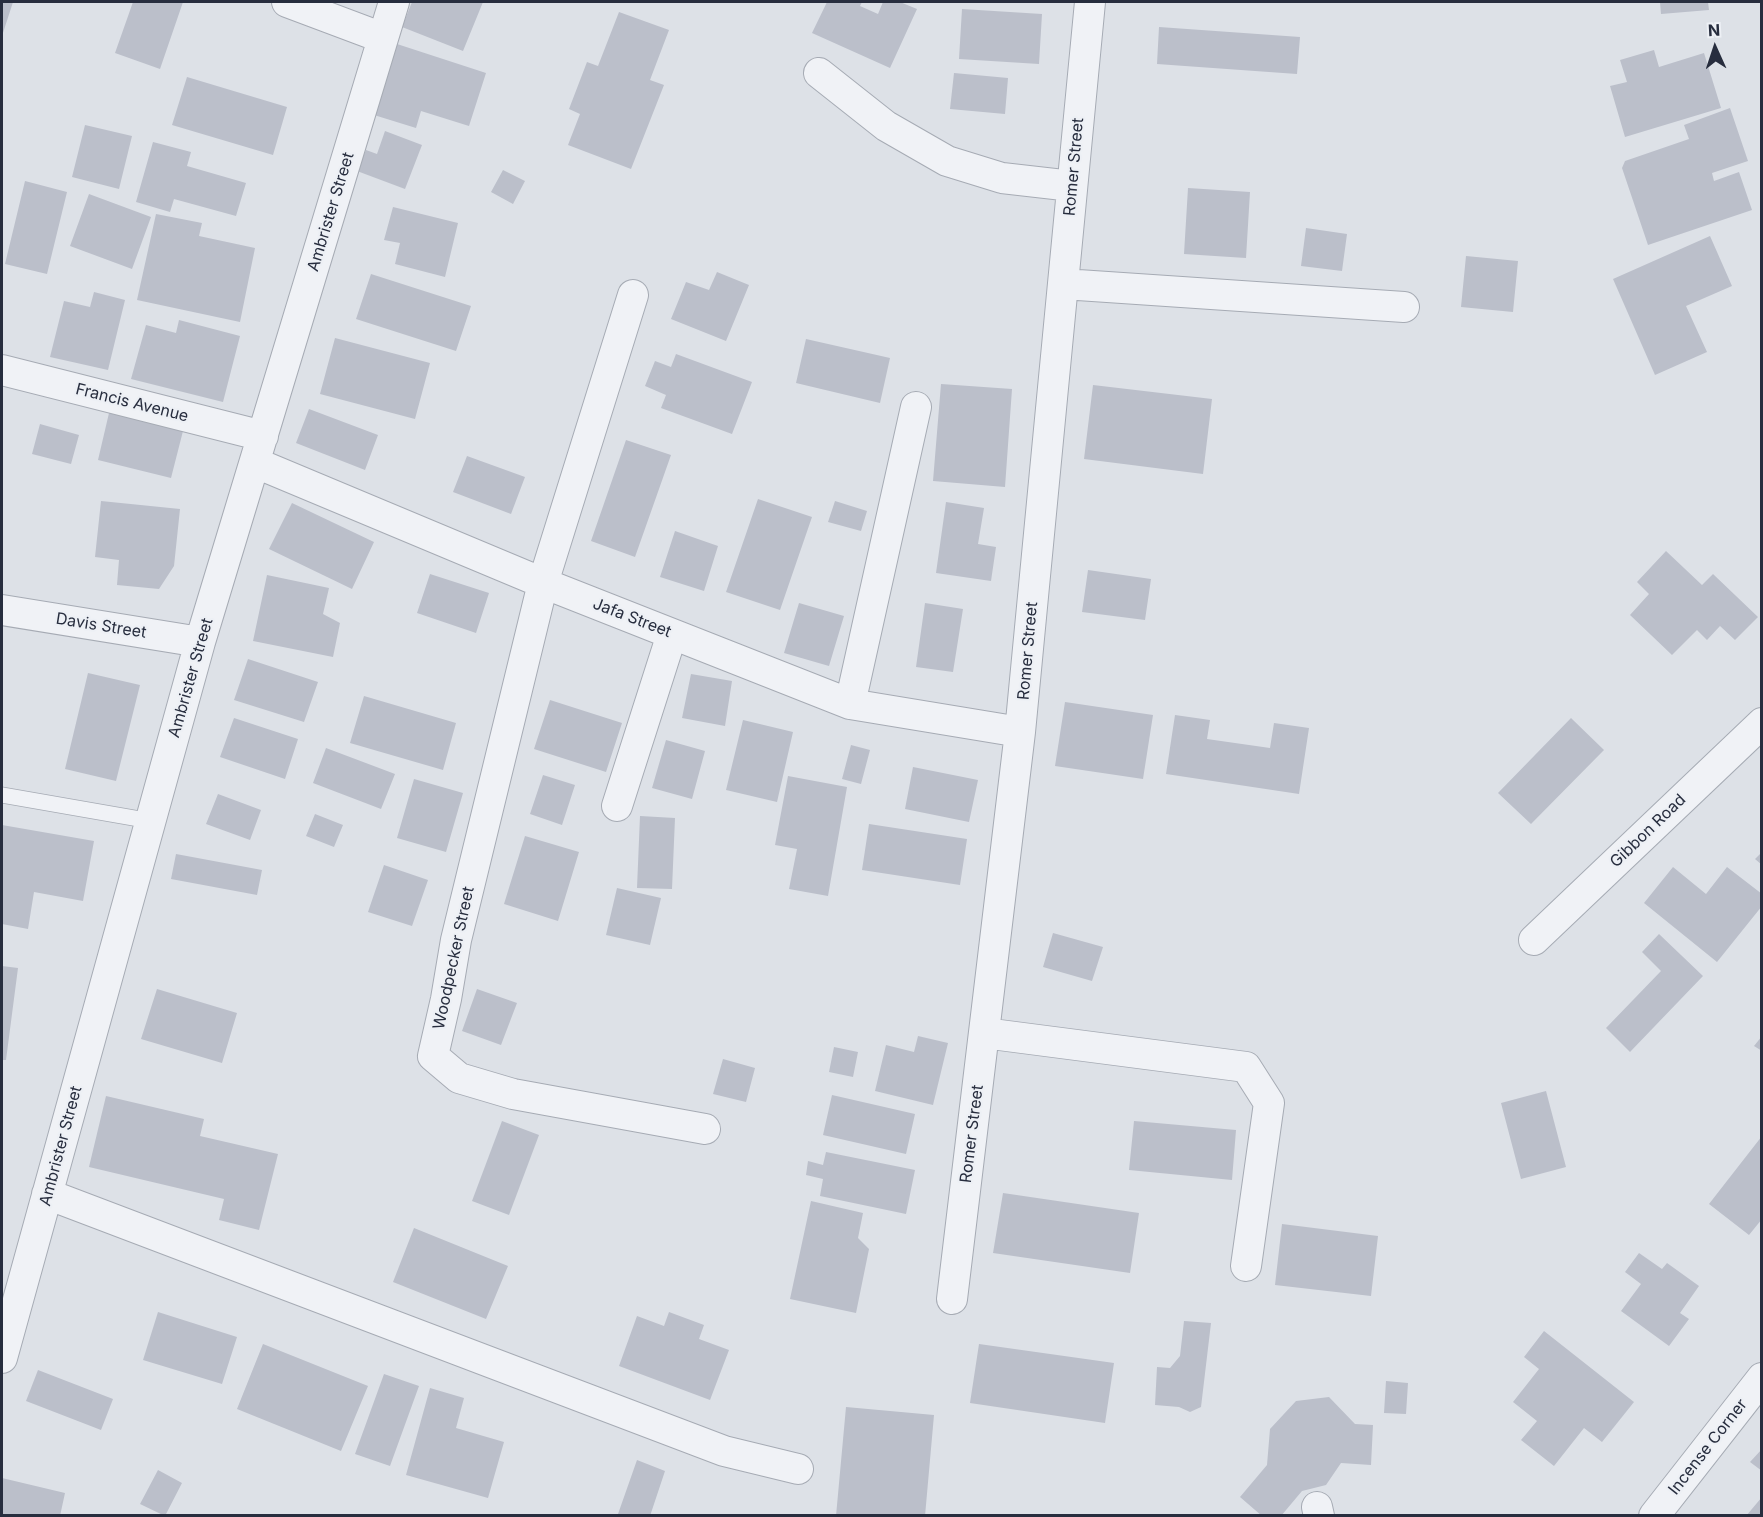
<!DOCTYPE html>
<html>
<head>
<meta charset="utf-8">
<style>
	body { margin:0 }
	#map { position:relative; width:1763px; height:1517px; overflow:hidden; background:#dde1e7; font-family:Inter,sans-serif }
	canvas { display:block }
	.frame { position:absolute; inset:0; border:3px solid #272d3e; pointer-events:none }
	.north { position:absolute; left:1685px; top:18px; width:60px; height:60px; -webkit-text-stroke:4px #edf0f5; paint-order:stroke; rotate:357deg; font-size:16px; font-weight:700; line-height:24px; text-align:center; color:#272d3e }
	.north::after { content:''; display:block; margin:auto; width:21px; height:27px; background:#272d3e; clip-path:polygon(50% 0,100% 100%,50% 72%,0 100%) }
</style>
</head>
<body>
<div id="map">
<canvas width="1763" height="1517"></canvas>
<div class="frame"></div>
<div class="north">N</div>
</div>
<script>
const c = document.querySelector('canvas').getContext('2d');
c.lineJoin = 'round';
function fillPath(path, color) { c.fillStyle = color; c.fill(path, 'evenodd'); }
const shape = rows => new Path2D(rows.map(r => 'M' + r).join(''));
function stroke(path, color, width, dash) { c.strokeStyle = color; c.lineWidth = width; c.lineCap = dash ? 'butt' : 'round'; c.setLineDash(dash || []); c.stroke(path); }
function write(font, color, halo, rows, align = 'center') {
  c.font = font + ' Inter,sans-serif'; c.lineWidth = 4.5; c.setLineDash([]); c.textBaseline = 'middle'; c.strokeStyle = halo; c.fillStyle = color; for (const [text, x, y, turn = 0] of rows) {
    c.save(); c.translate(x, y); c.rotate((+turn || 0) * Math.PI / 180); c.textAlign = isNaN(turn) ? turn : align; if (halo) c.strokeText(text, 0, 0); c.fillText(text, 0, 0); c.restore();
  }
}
const building = shape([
	[2,2,13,2,2,36],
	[133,2,183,2,160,69,115,53],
	[412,2,483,2,463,51,402,27],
	[827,2,862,2,860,6,878,14,883,2,900,2,917,9,890,68,812,33],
	[1660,2,1708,2,1709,10,1661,14],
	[962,9,1042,14,1039,64,959,59],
	[619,12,669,30,650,80,664,85,631,169,568,145,580,114,569,109,587,62,598,66],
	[1159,27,1300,37,1297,74,1157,64],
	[397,44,486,73,469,126,421,111,416,128,374,115],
	[1654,50,1659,67,1704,53,1721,108,1625,137,1610,86,1627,82,1620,60],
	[954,73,1008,78,1005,114,950,109],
	[187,77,287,107,273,155,172,125],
	[1730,108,1748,161,1712,173,1714,181,1739,172,1752,210,1648,245,1622,168,1625,161,1689,139,1684,125],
	[85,125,132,136,119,189,72,177],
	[385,131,422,145,405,189,357,171,366,150,377,154],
	[153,142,191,152,187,166,246,183,236,216,174,199,170,212,136,202],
	[503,170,525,181,513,204,491,192],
	[25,181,67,192,47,274,5,264],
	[1188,188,1250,192,1246,258,1184,254],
	[89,194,151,217,132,269,70,246],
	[393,207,458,223,445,277,395,264,400,243,384,240],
	[156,214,202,223,199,236,255,248,240,322,137,300],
	[1306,228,1347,234,1342,271,1301,266],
	[1710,236,1732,286,1686,306,1707,352,1655,375,1613,279],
	[1466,256,1518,261,1513,312,1461,307],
	[717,272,749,285,726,341,671,319,686,282,709,290],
	[371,274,471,306,456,351,356,319],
	[94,292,125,300,108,370,50,357,64,301,90,307],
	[179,320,240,336,223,402,131,379,146,325,176,333],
	[335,338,430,363,415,419,320,394],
	[806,339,890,358,880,403,796,383],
	[676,354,752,382,732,434,661,408,666,395,645,386,655,361,671,367],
	[941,384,1012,389,1005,487,933,481],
	[1093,385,1212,399,1203,474,1084,459],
	[309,409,378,435,365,470,296,443],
	[109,413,183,431,171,478,98,460],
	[40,424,79,435,71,464,32,454],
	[626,440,671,455,635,557,591,541],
	[467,456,525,477,511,514,453,492],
	[758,499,812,517,780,610,726,592],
	[101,501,180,509,174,566,159,589,117,585,119,560,95,557],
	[835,501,867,511,861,531,828,522],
	[946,502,984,508,978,544,996,547,991,581,936,573],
	[292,503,374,542,352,589,269,549],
	[675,531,718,546,704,591,660,577],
	[1666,551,1702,585,1713,574,1758,617,1735,640,1720,626,1707,640,1697,630,1672,655,1630,615,1649,594,1637,582],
	[1088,570,1151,579,1145,620,1082,612],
	[430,574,489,593,476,633,417,613],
	[267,575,329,588,323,614,340,623,333,657,253,641],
	[799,603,844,616,829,666,784,653],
	[925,603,963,609,953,672,916,667],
	[248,659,318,682,304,722,234,700],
	[88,673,140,685,116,781,65,769],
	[691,674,732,681,725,726,682,718],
	[364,696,456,723,443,770,350,743],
	[550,700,622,723,606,772,534,749],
	[1065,702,1153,715,1143,779,1055,766],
	[1175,715,1210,720,1207,739,1270,748,1274,723,1309,728,1299,794,1166,774],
	[234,718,298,739,285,779,220,757],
	[1571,718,1604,750,1531,824,1498,793],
	[743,720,793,732,777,802,726,790],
	[666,740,705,751,692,799,652,788],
	[851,745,870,750,861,784,842,779],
	[326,748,395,774,381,809,313,783],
	[913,767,978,780,969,822,905,809],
	[543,775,575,785,562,825,530,814],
	[788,776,847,787,828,896,789,889,797,849,775,845],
	[414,779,463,793,446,852,397,838],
	[218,794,261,810,250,840,206,824],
	[315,814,343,825,334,847,306,836],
	[640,816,675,818,672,889,637,888],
	[869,824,967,839,960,885,862,870],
	[2,825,94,841,83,901,34,892,28,929,2,924],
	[525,836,579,852,558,921,504,904],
	[1762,852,1762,865,1755,859],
	[176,854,262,870,257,895,171,879],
	[384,865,428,880,412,926,368,912],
	[1673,867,1706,894,1727,867,1762,894,1762,906,1717,962,1644,903],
	[617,888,661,898,650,945,606,935],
	[1053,933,1103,947,1092,981,1043,967],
	[1659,934,1703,976,1630,1052,1606,1028,1661,971,1642,952],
	[2,966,18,968,6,1060,2,1060],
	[157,989,237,1013,222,1063,141,1039],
	[477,989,517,1003,501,1045,462,1031],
	[918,1036,948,1043,933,1105,875,1091,886,1045,914,1052],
	[1762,1036,1762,1051,1754,1046],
	[834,1047,858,1052,853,1077,829,1072],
	[723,1059,755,1068,746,1102,713,1094],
	[1546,1091,1566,1167,1521,1179,1501,1103],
	[832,1095,915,1114,906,1154,823,1135],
	[106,1096,204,1119,200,1136,278,1154,259,1230,219,1220,224,1199,89,1167],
	[502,1121,539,1135,509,1215,472,1201],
	[1134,1121,1236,1130,1232,1180,1129,1170],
	[1762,1136,1762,1219,1749,1235,1709,1204],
	[826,1152,915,1170,906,1214,820,1196,823,1179,806,1175,808,1161,823,1165],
	[1003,1193,1139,1213,1130,1273,993,1253],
	[811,1201,863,1213,858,1238,869,1249,856,1313,790,1299],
	[1282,1224,1378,1236,1371,1296,1275,1285],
	[414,1228,508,1266,486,1319,393,1282],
	[1639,1253,1662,1269,1667,1263,1699,1286,1680,1313,1689,1319,1669,1346,1621,1311,1641,1284,1625,1272],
	[158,1312,237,1337,222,1384,143,1360],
	[669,1312,704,1325,699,1339,729,1350,710,1400,619,1366,637,1316,664,1326],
	[1184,1321,1211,1323,1201,1407,1190,1412,1179,1407,1155,1405,1157,1367,1170,1368,1180,1356],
	[1544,1331,1634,1402,1602,1442,1584,1428,1554,1466,1521,1440,1537,1421,1513,1402,1539,1369,1524,1357],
	[263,1344,368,1386,341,1451,237,1409],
	[979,1344,1114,1363,1105,1423,970,1403],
	[38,1370,113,1399,101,1430,26,1401],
	[384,1374,419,1386,390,1466,355,1454],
	[1386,1381,1408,1383,1406,1414,1384,1413],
	[430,1388,464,1398,456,1428,504,1442,488,1498,406,1475],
	[1329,1397,1355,1424,1373,1425,1371,1465,1341,1463,1326,1485,1302,1491,1281,1516,1262,1516,1240,1497,1267,1465,1270,1429,1296,1401],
	[846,1407,934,1415,925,1516,836,1516],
	[1762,1449,1762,1471,1750,1462],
	[637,1460,665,1471,650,1516,622,1516,618,1514],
	[158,1470,182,1483,165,1516,140,1504],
	[2,1478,65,1493,60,1516,2,1516],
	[1762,1497,1762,1516,1746,1516]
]);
const lane = shape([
	[2,795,151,821]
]);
const street = shape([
	[287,2,383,38],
	[819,73,886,126,947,161,1002,178,1072,186],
	[1063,284,1404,307],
	[633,295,543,583,456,940,446,999,433,1056,459,1078,513,1094,705,1129],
	[2,370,263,436],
	[256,463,543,583,850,704,1020,732],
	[2,610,200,642],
	[850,704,916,407],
	[617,806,672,634],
	[1534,940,1762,723],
	[984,1033,1246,1067,1269,1103,1246,1266],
	[47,1194,724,1451,798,1469],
	[952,1299,1020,732,1090,2],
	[2,1358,200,642,394,2],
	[1317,1507,1319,1516],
	[1654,1516,1762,1378]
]);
const streetNames = [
	["Romer Street",1074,167,-85],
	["Ambrister Street",331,212,-73],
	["Francis Avenue",132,403,14],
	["Jafa Street",632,618,21],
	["Davis Street",101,626,9],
	["Romer Street",1028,651,-85],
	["Ambrister Street",191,678,-74],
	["Gibbon Road",1648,831,-44],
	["Woodpecker Street",454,958,-78],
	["Romer Street",972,1134,-83],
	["Ambrister Street",61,1146,-75],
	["Incense Corner",1708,1447,-52]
];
fillPath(building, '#bbbfca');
stroke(lane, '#a6abb4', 17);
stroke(street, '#a6abb4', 32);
stroke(lane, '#f0f2f6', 15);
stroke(street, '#f0f2f6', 30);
write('16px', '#272d3e', '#edf0f5', streetNames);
</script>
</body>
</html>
